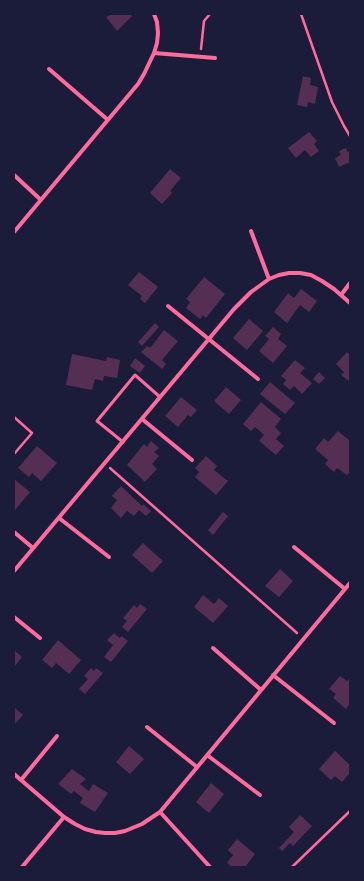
<!DOCTYPE html>
<html>
<head>
<meta charset="utf-8">
<style>
	body { margin:0 }
	#map { position:relative; width:364px; height:881px; overflow:hidden; background:#1b1b3a; font-family:Karla,sans-serif }
	canvas { display:block }
	.frame { position:absolute; inset:0; border:15px solid #1b1b3a; pointer-events:none }
</style>
</head>
<body>
<div id="map">
<canvas width="364" height="881"></canvas>
<div class="frame"></div>
</div>
<script>
const c = document.querySelector('canvas').getContext('2d');
c.lineJoin = 'round';
function fillPath(path, color) { c.fillStyle = color; c.fill(path, 'evenodd'); }
const shape = rows => new Path2D(rows.map(r => 'M' + r).join(''));
function stroke(path, color, width, dash) { c.strokeStyle = color; c.lineWidth = width; c.lineCap = dash ? 'butt' : 'round'; c.setLineDash(dash || []); c.stroke(path); }
const building = shape([
	[112,14,130,14,132,16,117,31,106,17],
	[303,76,311,78,310,85,318,87,315,104,308,102,307,107,297,105],
	[309,132,317,141,314,144,319,151,311,157,305,150,296,158,288,148],
	[346,148,347,152,350,151,350,162,339,167,335,158,341,155,339,151],
	[170,169,181,178,170,191,172,193,162,204,150,193],
	[139,272,158,287,145,303,140,299,142,296,128,285],
	[204,277,225,294,206,318,203,315,200,319,186,308,190,302,186,299],
	[301,289,317,301,309,312,300,305,287,323,274,312,288,293,294,298],
	[249,319,263,331,247,350,233,338],
	[155,323,159,327,142,346,138,342],
	[273,327,281,334,278,339,287,346,273,363,259,351,269,339,265,336],
	[164,330,178,341,162,360,166,364,162,369,141,352,147,346,150,348],
	[347,352,350,355,350,382,341,375,344,372,336,364],
	[72,354,106,361,107,357,120,360,117,378,104,376,103,381,95,379,92,390,66,385],
	[135,358,145,366,140,373,130,366],
	[295,360,305,368,300,373,312,383,302,394,294,386,290,390,283,384,286,380,281,376],
	[319,372,325,378,319,384,313,379],
	[270,382,295,403,285,414,260,394],
	[226,387,241,400,229,414,214,401],
	[181,397,197,410,191,417,188,415,178,427,165,416],
	[261,402,281,419,275,427,281,433,276,439,284,446,276,455,259,441,264,435,255,427,251,431,243,424],
	[338,431,350,441,350,472,347,475,337,468,334,472,325,464,328,460,315,449,324,438,328,442],
	[151,441,159,448,154,452,159,456,152,464,157,469,145,482,127,465,144,444,147,447],
	[37,446,57,463,41,481,32,473,29,477,18,468],
	[206,456,217,466,214,470,228,481,216,495,195,477,199,472,195,468],
	[14,479,30,492,14,511],
	[121,486,142,506,143,504,151,511,146,516,139,510,134,516,127,511,121,518,111,508,117,500,112,496],
	[223,512,228,516,213,535,208,530],
	[143,543,163,561,152,573,132,555],
	[280,569,293,581,279,597,265,586],
	[203,595,214,604,219,598,228,606,213,623,194,607],
	[140,604,147,609,128,632,122,627,127,621,123,618,134,605,137,608],
	[114,633,120,638,122,636,128,641,111,662,104,657,113,645,107,640],
	[58,640,81,660,69,674,56,663,52,668,42,660],
	[14,650,22,657,14,667],
	[91,668,94,671,96,668,103,673,85,694,79,689,88,679,84,676],
	[340,676,347,681,350,678,350,703,346,709,333,698,336,694,329,689],
	[14,707,23,715,14,725],
	[129,746,144,759,130,774,116,762],
	[335,751,350,765,350,773,342,782,335,776,331,780,319,769],
	[72,769,86,779,80,784,89,791,93,784,108,793,95,812,80,803,83,798,74,791,71,794,58,784],
	[211,783,224,794,209,813,196,802],
	[300,815,312,826,293,846,290,843,282,851,279,848,294,832,289,827],
	[237,839,255,854,245,867,232,867,227,863,233,855,228,850]
]);
const path = shape([
	[301,14,332,102,344,126,350,136],
	[201,49,204,21,210,14],
	[14,417,32,433,14,454],
	[110,468,297,633],
	[292,867,350,811]
]);
const service = shape([
	[123,442,97,421,135,375,160,397]
]);
const minor = shape([
	[154,53,215,58],
	[49,69,108,120],
	[14,175,41,200],
	[251,231,269,279],
	[14,232,138,84,144,74,154,53,157,43,158,33,157,22,154,14],
	[341,295,350,283],
	[168,306,258,379],
	[142,419,192,460],
	[59,518,109,557],
	[14,532,33,548],
	[294,547,345,589],
	[14,571,234,309,251,292,269,279,279,275,289,273,300,273,311,275,322,281,334,289,350,303],
	[14,617,40,638],
	[213,648,261,690],
	[273,675,334,723],
	[147,727,197,767],
	[207,755,260,795],
	[14,774,64,817,75,824,85,829,96,832,105,833,115,833,125,831,142,824,160,812,350,583],
	[21,780,57,736],
	[160,812,210,867],
	[22,867,64,817]
]);
fillPath(building, '#542f53');
stroke(path, '#ff6b9d', 2.5);
stroke(service, '#ff6b9d', 3);
stroke(minor, '#ff6b9d', 4);
</script>
</body>
</html>
